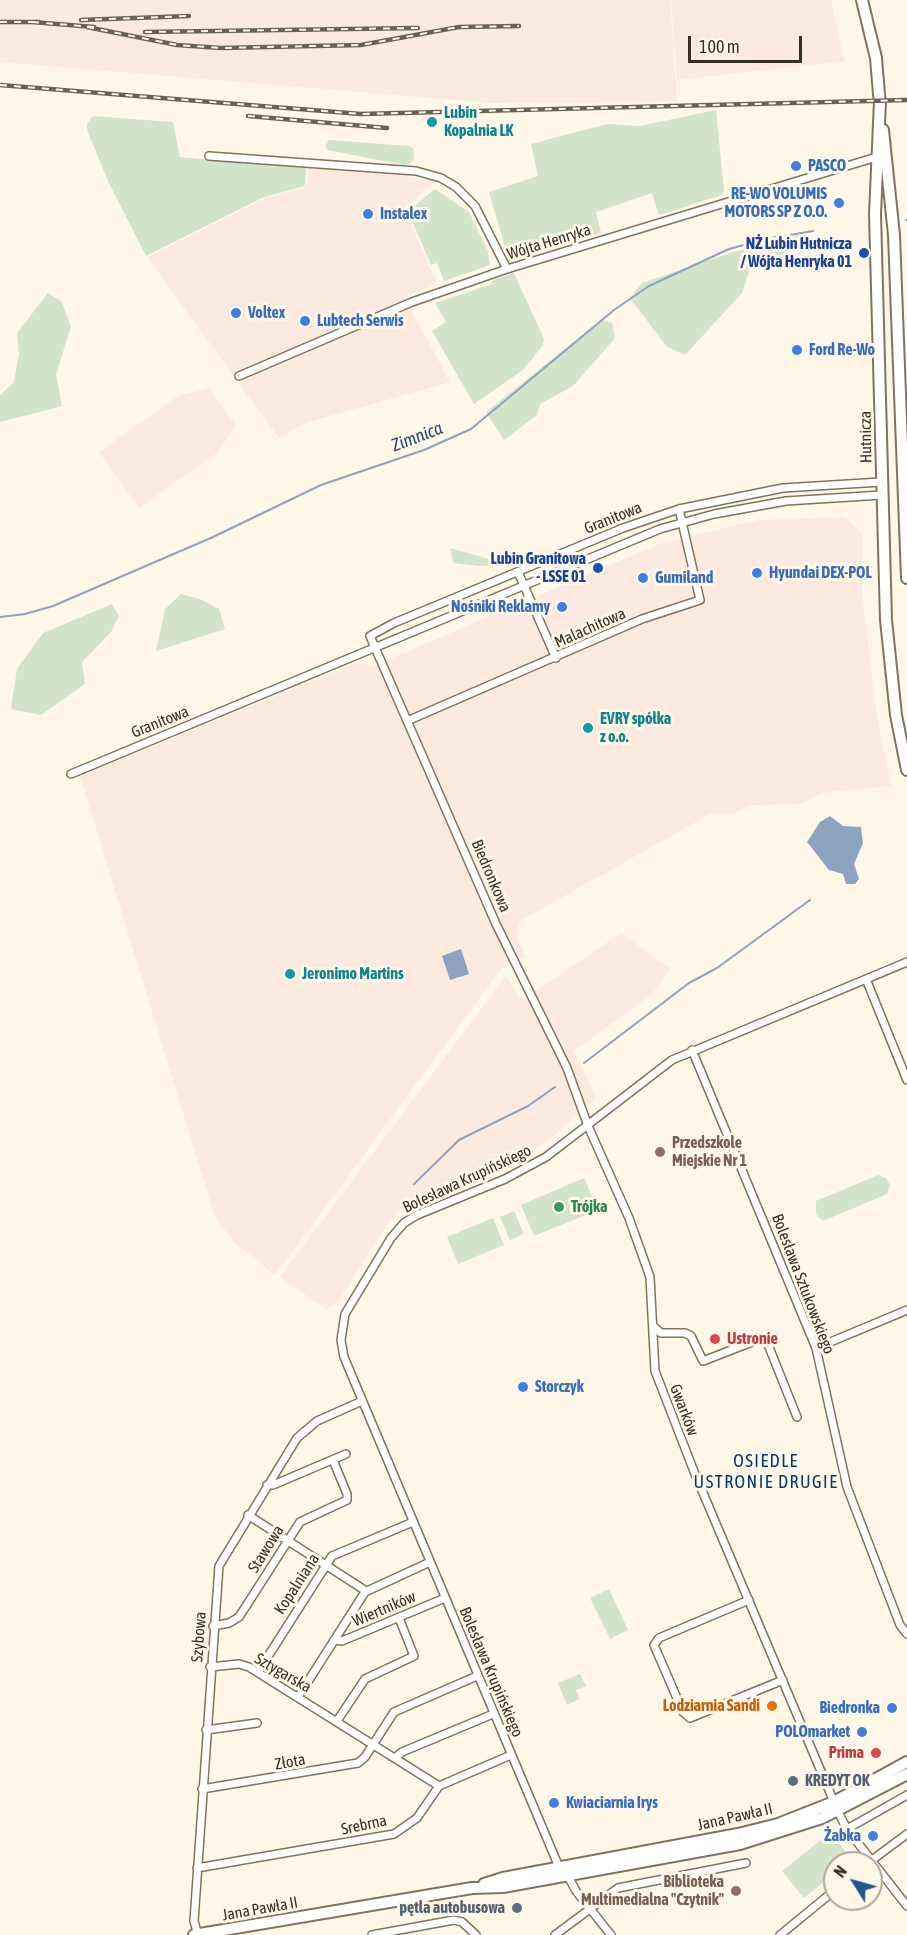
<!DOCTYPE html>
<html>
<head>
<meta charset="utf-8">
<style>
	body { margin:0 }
	#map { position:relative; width:907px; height:1935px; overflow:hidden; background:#fff7e8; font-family:"Asap Condensed",sans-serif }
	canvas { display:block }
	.north { position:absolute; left:823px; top:1851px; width:60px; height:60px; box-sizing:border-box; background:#fff7e8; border:2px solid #aea79b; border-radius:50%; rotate:307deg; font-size:16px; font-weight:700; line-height:24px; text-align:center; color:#353027 }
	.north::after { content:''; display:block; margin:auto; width:21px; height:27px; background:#20588f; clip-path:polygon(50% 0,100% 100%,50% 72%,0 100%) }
	.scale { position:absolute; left:688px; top:36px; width:114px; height:27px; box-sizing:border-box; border:3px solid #353027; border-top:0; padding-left:8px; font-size:18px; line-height:21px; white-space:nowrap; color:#353027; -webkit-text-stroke:4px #fff7e8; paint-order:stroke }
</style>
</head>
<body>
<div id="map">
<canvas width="907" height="1935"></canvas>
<div class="north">N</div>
<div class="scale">100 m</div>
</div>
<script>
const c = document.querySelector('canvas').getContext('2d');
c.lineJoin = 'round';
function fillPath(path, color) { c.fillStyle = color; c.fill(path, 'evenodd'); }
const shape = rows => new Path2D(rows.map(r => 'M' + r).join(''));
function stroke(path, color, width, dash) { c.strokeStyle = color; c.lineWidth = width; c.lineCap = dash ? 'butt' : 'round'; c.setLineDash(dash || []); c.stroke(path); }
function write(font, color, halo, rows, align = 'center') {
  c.font = font + ' "Asap Condensed",sans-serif'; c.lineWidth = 6; c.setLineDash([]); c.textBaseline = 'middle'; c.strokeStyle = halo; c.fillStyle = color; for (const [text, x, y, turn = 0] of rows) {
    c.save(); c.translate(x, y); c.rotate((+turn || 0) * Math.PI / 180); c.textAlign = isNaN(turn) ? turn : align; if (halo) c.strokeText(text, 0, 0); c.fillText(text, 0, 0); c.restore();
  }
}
const industrial = shape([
	[0,0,670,0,677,101,490,103,0,62],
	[671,0,831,0,844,61,677,80],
	[309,168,397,175,435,182,404,208,437,284,404,297,450,382,305,423,279,438,147,257,265,198,306,187],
	[209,388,236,426,217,453,139,508,99,452,178,396],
	[845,517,862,533,862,592,875,705,891,786,825,792,802,804,751,805,733,814,712,813,520,921,516,935,526,956,501,969,275,1275,235,1243,215,1217,80,776,362,661,371,667,662,543,759,520],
	[621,933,671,969,652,994,574,1051,596,1098,553,1136,529,1152,402,1208,389,1222,339,1300,326,1309,280,1277,506,976,521,1001]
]);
const green = shape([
	[716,110,724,191,722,195,659,215,652,193,596,212,601,233,516,258,507,255,489,192,538,176,531,144,607,124,640,126],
	[93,116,173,122,180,157,306,168,305,186,264,197,146,256,108,181,87,130,87,124],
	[329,140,409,146,413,148,414,158,410,164,404,165,328,150,325,146],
	[435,189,469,212,488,251,490,265,444,281,437,263,431,265,408,211],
	[803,234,803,250,751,265,742,293,685,355,667,347,630,298,642,283,733,252],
	[514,273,544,339,543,345,523,370,474,404,432,331,446,322,435,303,492,284,491,281],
	[48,293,62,302,71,327,56,374,62,406,0,422,0,395,14,382,19,354,17,333],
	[601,320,612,323,615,338,573,386,540,404,537,415,504,440,486,412],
	[450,548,485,558,508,560,509,565,480,566,453,563],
	[181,594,200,599,219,609,225,629,156,651,165,609],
	[112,604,119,616,111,632,82,662,85,684,41,715,11,709,17,669,43,633],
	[878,1175,886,1178,890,1185,887,1194,823,1221,816,1214,816,1201],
	[584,1178,598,1210,534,1236,521,1205],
	[514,1211,524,1234,510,1240,500,1217],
	[493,1218,504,1245,458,1264,447,1237],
	[609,1589,628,1630,610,1639,590,1598],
	[580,1674,586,1686,576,1690,580,1699,567,1705,558,1683],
	[831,1832,852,1860,848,1863,835,1863,835,1873,804,1898,782,1871]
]);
const water = shape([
	[830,816,843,826,861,827,863,843,854,864,859,879,855,884,846,884,843,874,829,870,807,842,820,822],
	[461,949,469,974,450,980,442,956]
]);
const stream = shape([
	[906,220,907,220],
	[0,617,25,614,53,606,213,537,321,485,424,450,471,429,614,310,649,286,729,249,766,239,813,231],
	[584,1063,689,983,717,968,810,900],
	[414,1184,459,1140,528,1106,555,1087]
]);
const street = shape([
	[209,156,416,171,441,178,456,187,475,206,507,269],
	[239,376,412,302,507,269,880,156],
	[518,572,556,658],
	[407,721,642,619,700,600,679,509],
	[71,774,660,529,714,514,786,501,882,495],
	[866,979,907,1080],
	[692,1050,816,1348,847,1487,900,1625,907,1634],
	[653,1326,661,1333,685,1333,691,1336,703,1361,765,1337,797,1417],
	[816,1348,907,1310],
	[267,1485,273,1485,346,1454],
	[248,1515,366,1591],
	[749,1600,659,1638,654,1645,683,1712,690,1718,783,1680],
	[213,1626,229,1623,239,1617,300,1522,347,1500,347,1494,333,1460],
	[334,1640,342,1641,445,1598],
	[210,1667,239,1664,249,1667,439,1786],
	[258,1672,332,1556,413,1522],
	[298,1697,365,1592,430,1562],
	[337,1721,365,1679,414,1656,399,1618],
	[206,1730,257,1723],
	[395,1758,402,1752,493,1714],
	[202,1789,358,1763,365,1757,394,1712,477,1676],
	[834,1802,695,1474,655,1371,650,1277,629,1218,588,1126,567,1068,496,924,370,636,394,623,623,528,679,509,783,488,881,482],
	[838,1812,847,1829,907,1906],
	[847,1829,907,1795],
	[868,1863,907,1834],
	[559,1867,344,1357,341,1340,345,1314,391,1238,404,1223,417,1215,505,1179,546,1157,672,1060,907,962],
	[197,1868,394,1834,417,1818,439,1786,511,1755],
	[568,1876,576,1891,611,1935],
	[198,1935,194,1921,219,1566,297,1438,317,1421,362,1401],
	[372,1935,454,1920,462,1922,476,1935],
	[555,1935,618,1888,746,1863],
	[780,1935,835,1890]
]);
const secondary = shape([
	[862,0,876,58,880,106],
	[880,101,875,214,886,620,896,715,907,770],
	[883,130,894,235,907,578],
	[484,1884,503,1878,738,1834,778,1824,834,1802,907,1762],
	[194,1935,472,1888,503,1887,740,1844,822,1818,907,1774]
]);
const rail = shape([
	[81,20,189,16],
	[0,22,39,22],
	[32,22,94,27],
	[87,27,177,45,221,48,361,45,459,27,519,26],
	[145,32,418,28],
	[0,85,361,114,907,100],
	[248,116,387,128]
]);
const markers = [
	[432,122,6,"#0f9aa8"],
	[796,166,6,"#3f7fe0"],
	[839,203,6,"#3f7fe0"],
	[368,214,6,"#3f7fe0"],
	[864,253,6,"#1a4fb4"],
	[236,313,6,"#3f7fe0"],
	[305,321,6,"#3f7fe0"],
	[797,350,6,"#3f7fe0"],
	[598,568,6,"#1a4fb4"],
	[757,573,6,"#3f7fe0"],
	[643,578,6,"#3f7fe0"],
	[562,607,6,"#3f7fe0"],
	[588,728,6,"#0f9aa8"],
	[290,974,6,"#0f9aa8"],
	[660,1152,6,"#8d6e63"],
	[559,1207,6,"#2e9e5b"],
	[715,1339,6,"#e0444e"],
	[523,1387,6,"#3f7fe0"],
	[772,1706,6,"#e8710a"],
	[892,1708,6,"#3f7fe0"],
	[862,1732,6,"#3f7fe0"],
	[876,1753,6,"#e0444e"],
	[793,1781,6,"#5c6f8a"],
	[554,1803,6,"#3f7fe0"],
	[873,1836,6,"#3f7fe0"],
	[736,1891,6,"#8d6e63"],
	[517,1908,6,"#5c6f8a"]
];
const cultureNames = [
	["Lubin",444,113],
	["Kopalnia LK",444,131],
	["EVRY spółka",600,719],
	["z o.o.",600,737],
	["Jeronimo Martins",302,974]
];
const shopNames = [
	["PASCO",808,166],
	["RE-WO VOLUMIS",827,194,"right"],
	["MOTORS SP Z O.O.",827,212,"right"],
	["Instalex",380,214],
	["Voltex",248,313],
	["Lubtech Serwis",317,321],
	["Ford Re-Wo",809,350],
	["Hyundai DEX-POL",769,573],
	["Gumiland",655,578],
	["Nośniki Reklamy",550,607,"right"],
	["Storczyk",535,1387],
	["Biedronka",880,1708,"right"],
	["POLOmarket",850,1732,"right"],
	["Kwiaciarnia Irys",566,1803],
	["Żabka",861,1836,"right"]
];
const streetNames = [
	["Wójta Henryka",549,242,-17],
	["Hutnicza",866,437,-91],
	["Granitowa",613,518,-22],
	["Malachitowa",590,628,-24],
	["Granitowa",160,722,-22],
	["Biedronkowa",491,876,67],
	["Bolesława Krupińskiego",467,1179,-25],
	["Bolesława Sztukowskiego",803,1284,69],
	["Gwarków",684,1410,69],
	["Stawowa",266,1549,-58],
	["Kopalniana",297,1584,-57],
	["Wiertników",384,1609,-23],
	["Szybowa",199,1637,-86],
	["Bolesława Krupińskiego",491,1672,67],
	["Sztygarska",283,1673,30],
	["Złota",290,1762,-10],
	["Jana Pawła II",735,1817,-13],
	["Srebrna",364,1825,-12],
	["Jana Pawła II",260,1909,-10]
];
const transitNames = [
	["NŻ Lubin Hutnicza",852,244],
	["/ Wójta Henryka 01",852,262],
	["Lubin Granitowa",586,559],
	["- LSSE 01",586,577]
];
const educationNames = [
	["Przedszkole",672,1143],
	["Miejskie Nr 1",672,1161],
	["Biblioteka",724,1882,"right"],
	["Multimedialna \"Czytnik\"",724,1900,"right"]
];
const leisureNames = [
	["Trójka",571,1207]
];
const healthNames = [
	["Ustronie",727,1339],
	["Prima",864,1753,"right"]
];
const foodNames = [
	["Lodziarnia Sandi",760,1706]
];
const serviceNames = [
	["KREDYT OK",805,1781],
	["pętla autobusowa",505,1908,"right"]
];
const waterNames = [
	["Zimnica",417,437,-21]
];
const neighbourhoodNames = [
	["OSIEDLE",766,1461],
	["USTRONIE DRUGIE",766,1482]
];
fillPath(industrial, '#fce9e0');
fillPath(green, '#d4e4c8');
fillPath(water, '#8ca4bf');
stroke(stream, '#8ca4bf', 2);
stroke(street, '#80745e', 10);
stroke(secondary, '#80745e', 14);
stroke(street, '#fff', 7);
stroke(secondary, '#fff', 10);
stroke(rail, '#676157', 4.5);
stroke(rail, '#fff7e8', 2, [7]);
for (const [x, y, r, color] of markers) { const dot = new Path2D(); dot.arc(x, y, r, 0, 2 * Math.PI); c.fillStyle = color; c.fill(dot); stroke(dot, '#fff7e8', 2); }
write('bold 16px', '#0d838f', '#fff7e8', cultureNames, 'left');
write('bold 16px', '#366cbe', '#fff7e8', shopNames, 'left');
write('16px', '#353027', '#fff7e8', streetNames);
write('bold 16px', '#164399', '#fff7e8', transitNames, 'right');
write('bold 16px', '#785e54', '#fff7e8', educationNames, 'left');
write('bold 16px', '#27864d', '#fff7e8', leisureNames, 'left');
write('bold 16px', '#be3a42', '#fff7e8', healthNames, 'left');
write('bold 16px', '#c56008', '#fff7e8', foodNames, 'right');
write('bold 16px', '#4e5e75', '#fff7e8', serviceNames, 'left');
write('italic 18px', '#254a70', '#fff7e8', waterNames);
c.letterSpacing = '1.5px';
write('18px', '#043b6c', '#fff7e8', neighbourhoodNames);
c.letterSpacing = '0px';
</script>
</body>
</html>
